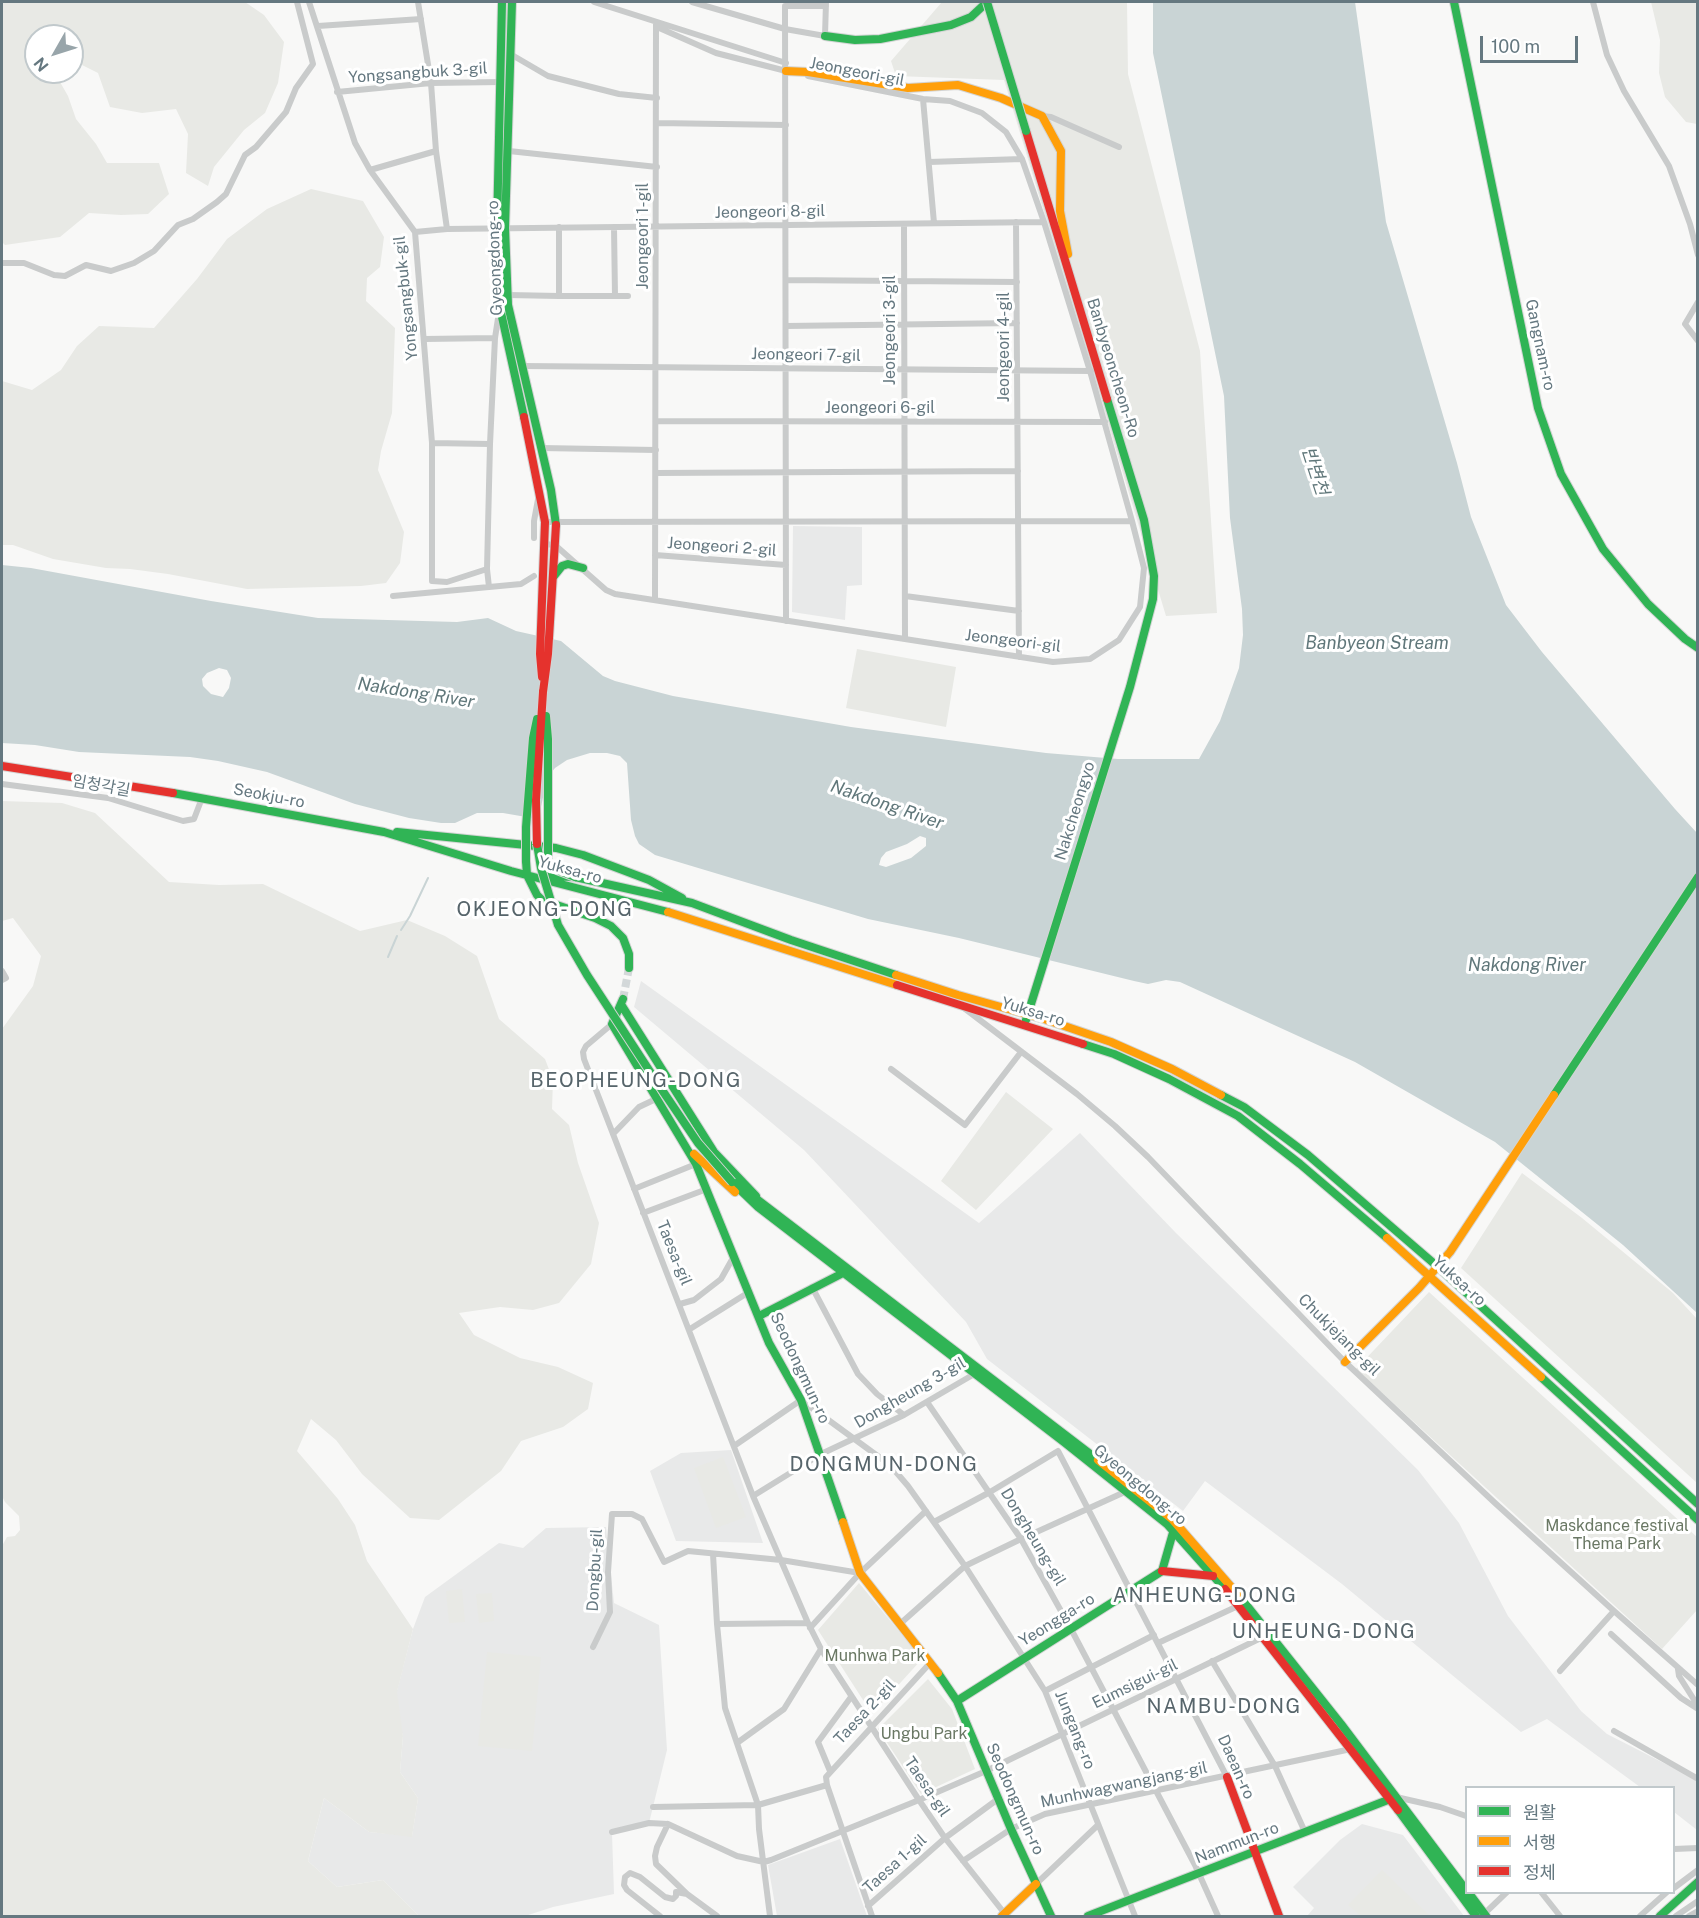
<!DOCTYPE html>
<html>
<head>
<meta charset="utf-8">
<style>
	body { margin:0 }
	#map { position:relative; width:1699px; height:1918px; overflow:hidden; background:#f8f8f7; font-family:"Public Sans","Noto Sans KR",sans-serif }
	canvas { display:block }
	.frame { position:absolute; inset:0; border:3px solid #657880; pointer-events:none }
	.legend { position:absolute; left:1465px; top:1786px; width:210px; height:108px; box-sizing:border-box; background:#fff; border:2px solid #c1c9cc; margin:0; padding:8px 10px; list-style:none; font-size:18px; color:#657880 }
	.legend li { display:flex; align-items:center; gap:12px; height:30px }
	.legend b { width:30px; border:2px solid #c1c9cc }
	.north { position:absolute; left:24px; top:24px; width:60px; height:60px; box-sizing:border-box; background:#fff; border:2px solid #c1c9cc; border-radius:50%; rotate:231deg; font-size:16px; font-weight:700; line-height:24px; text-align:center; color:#657880 }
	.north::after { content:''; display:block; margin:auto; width:21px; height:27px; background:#98a5aa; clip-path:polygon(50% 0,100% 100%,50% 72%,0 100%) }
	.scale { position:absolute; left:1480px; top:36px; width:98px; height:27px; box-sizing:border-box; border:3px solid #657880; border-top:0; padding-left:8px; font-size:18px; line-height:21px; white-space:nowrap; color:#657880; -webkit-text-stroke:4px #fff; paint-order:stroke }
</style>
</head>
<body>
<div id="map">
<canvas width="1699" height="1918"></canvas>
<div class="frame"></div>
<ul class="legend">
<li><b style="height:8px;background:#30b455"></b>원활</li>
<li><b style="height:8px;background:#ff9f0a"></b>서행</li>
<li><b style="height:8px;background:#e5322d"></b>정체</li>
</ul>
<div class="north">N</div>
<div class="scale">100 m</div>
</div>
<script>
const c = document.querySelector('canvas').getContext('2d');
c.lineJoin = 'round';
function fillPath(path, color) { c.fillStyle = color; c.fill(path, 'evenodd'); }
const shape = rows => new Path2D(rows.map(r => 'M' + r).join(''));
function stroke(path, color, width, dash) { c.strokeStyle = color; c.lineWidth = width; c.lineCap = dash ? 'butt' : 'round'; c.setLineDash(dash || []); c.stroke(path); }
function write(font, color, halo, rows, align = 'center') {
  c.font = font + ' "Public Sans","Noto Sans KR",sans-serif'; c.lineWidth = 6; c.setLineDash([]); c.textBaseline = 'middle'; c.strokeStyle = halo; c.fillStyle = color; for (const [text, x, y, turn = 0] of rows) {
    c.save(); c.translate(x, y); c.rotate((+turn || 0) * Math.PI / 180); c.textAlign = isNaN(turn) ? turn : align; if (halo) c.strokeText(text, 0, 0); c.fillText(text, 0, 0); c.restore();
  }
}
const built = shape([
	[793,526,862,527,862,585,847,586,845,620,792,612],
	[641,981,979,1223,1080,1133,1176,1233,1418,1470,1459,1523,1508,1616,1581,1711,1607,1734,1697,1780,1697,1830,1674,1812,1674,1788,1640,1787,1547,1719,1521,1732,1342,1584,1205,1481,1183,1511,987,1359,966,1322,804,1150,634,1007],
	[731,1450,763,1543,676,1541,650,1471,681,1453],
	[606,1527,614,1603,659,1625,667,1750,649,1823,612,1833,614,1894,553,1907,525,1916,419,1916,383,1880,337,1887,308,1861,324,1798,369,1832,412,1836,418,1798,400,1772,403,1736,393,1706,413,1629,425,1597,499,1543,523,1548,546,1528],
	[1362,1824,1403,1835,1464,1916,1307,1916,1314,1908,1293,1887,1340,1840],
	[840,1839,867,1916,777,1916,768,1865]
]);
const green = shape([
	[2,2,245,2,264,15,284,42,278,83,265,113,244,130,214,167,208,186,186,173,188,134,176,109,142,113,110,107,98,73,72,60,72,36,36,36,36,72,59,72,56,75,68,96,76,119,96,144,107,163,159,163,169,194,148,214,121,215,89,213,60,237,5,245,2,242],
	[942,2,1127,2,1128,74,1200,351,1217,613,1166,616,1004,80,896,76,891,61],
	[1651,2,1697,2,1697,124,1686,122,1665,97,1659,73,1660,40],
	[311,189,363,201,384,237,380,267,367,278,366,301,395,328,392,413,381,451,378,470,404,532,400,563,386,583,361,586,247,589,168,574,130,569,106,568,53,559,13,545,2,545,2,381,32,390,61,370,77,346,99,326,154,328,197,279,227,239,267,209],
	[857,649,956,667,946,727,846,708],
	[2,801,62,803,95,813,169,882,219,885,263,884,360,931,407,920,445,936,477,956,499,1019,545,1059,553,1080,552,1109,569,1125,578,1163,599,1223,591,1264,559,1303,533,1310,500,1307,459,1313,474,1335,520,1358,558,1367,593,1383,588,1409,563,1427,521,1441,501,1471,439,1520,410,1518,362,1474,336,1440,311,1419,297,1451,338,1499,355,1525,367,1561,413,1629,397,1692,403,1736,400,1772,418,1798,412,1837,369,1832,324,1798,308,1861,337,1887,383,1880,419,1916,2,1916,2,1546,7,1537,15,1536,20,1530,19,1516,5,1502,2,1496,2,1029,33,986,41,956,13,918,2,921],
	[1006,1092,1053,1129,976,1210,941,1181],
	[1522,1173,1582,1218,1673,1293,1697,1319,1697,1483,1461,1268],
	[1429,1292,1697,1537,1697,1610,1662,1649,1356,1369],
	[723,1457,746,1517,716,1528,694,1468],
	[859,1583,922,1659,872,1714,818,1630],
	[462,1589,465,1622,449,1623,446,1591],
	[492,1593,494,1621,479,1623,476,1594],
	[487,1652,541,1657,532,1751,478,1746],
	[928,1679,952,1709,975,1769,921,1794,878,1729],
	[1382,1870,1430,1916,1361,1916,1348,1905]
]);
const water = shape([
	[1153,2,1355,2,1386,222,1457,463,1471,517,1506,605,1542,652,1675,809,1697,833,1697,1313,1623,1245,1495,1142,1355,1062,1180,982,1166,980,1148,984,1134,981,959,938,868,919,655,855,639,844,635,836,631,820,627,763,620,756,607,753,590,753,567,760,555,768,547,778,540,812,532,818,503,813,477,813,455,823,441,823,409,818,355,804,267,772,218,761,190,757,79,752,35,745,2,743,2,565,31,568,211,601,318,618,457,622,488,618,516,631,561,641,603,676,615,681,673,696,851,727,1046,753,1118,759,1199,759,1220,721,1239,668,1243,635,1242,609,1230,518,1224,396,1153,53],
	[219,668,227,670,231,678,229,688,223,697,211,694,203,686,202,679,207,673],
	[920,836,926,838,926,846,911,858,886,867,879,865,881,858,886,852,907,844]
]);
const stream = shape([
	[401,930,410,916,428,878],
	[388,957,397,936]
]);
const secondaryTunnel = shape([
	[623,999,629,968]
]);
const street = shape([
	[309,2,355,143,370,170,415,232,432,443,432,581,447,582,487,569],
	[418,2,431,83,436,151,447,229],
	[594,2,786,63],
	[692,2,785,29,825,36,826,2],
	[1593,2,1607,55,1624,91,1669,166,1690,224,1698,255],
	[318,26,421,19],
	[657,27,716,53,790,72],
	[512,55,548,76,619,94,657,98],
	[337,92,431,83,501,82],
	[923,99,934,223],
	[1042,116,1051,117,1119,147],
	[657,123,786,125],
	[509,151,657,167],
	[929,162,1022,159],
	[370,170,436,151],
	[1016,222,1019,657],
	[904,224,905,639],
	[559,227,559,296,615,296,614,227],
	[415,232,447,229,1044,222],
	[2,263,24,263,54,275,65,276,86,265,111,271,134,263,154,251,178,225,193,219,217,202,226,194,245,155,256,147,286,112,296,88,313,64,297,2],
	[786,280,1017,282],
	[508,295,559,296],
	[615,296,628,296],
	[1698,302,1685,324,1698,341],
	[786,326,1017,323],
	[425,339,495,338],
	[522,366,1091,371],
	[656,421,1105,422],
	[432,443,490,444],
	[541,448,656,450],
	[656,473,1018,471],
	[545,522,1132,521],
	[534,538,534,521,539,494],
	[544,544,555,545,606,590,615,594,1053,662,1090,659,1119,640,1140,607,1144,568,1132,521,1090,371,1044,222,1022,159,1006,132,982,113,950,101,923,99,808,76],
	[655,555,786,565],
	[489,587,487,569,490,444,495,338,499,312],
	[393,596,521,584,534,576],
	[905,596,1019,611],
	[655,600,656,22],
	[786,621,785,6,826,6],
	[2,784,108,798,183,821,194,819,202,798],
	[2,971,6,978,2,980],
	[964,1008,1077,1094,1115,1126,1148,1157,1345,1362,1495,1503,1614,1611,1698,1685],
	[612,1024,586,1046,583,1052,584,1059,753,1496,808,1623,821,1649,919,1800,945,1838,1005,1914],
	[891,1069,965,1125,1021,1052],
	[613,1134,639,1107,658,1098],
	[634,1189,696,1164],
	[643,1213,707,1189],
	[812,1287,858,1374,877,1394,904,1415],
	[680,1304,694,1300,721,1279,734,1256],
	[690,1329,749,1292],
	[927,1402,1021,1539,1071,1629,1195,1865,1218,1916],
	[734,1446,801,1400,890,1465,908,1486,965,1566,1045,1691,1135,1916],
	[753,1496,821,1454,904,1415,976,1373],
	[934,1522,990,1492,1058,1451,1227,1777],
	[713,1554,717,1624,725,1708,758,1805,759,1829,770,1916],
	[901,1623,965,1566,1021,1539,1127,1491],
	[717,1624,808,1623],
	[810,1628,860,1573,926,1511],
	[1611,1634,1681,1698,1698,1709],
	[1158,1643,1238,1606],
	[593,1647,610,1612,608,1572,612,1514,632,1514,642,1519,664,1562,688,1551,781,1560,860,1573],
	[1212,1661,1275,1766,1305,1832],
	[1678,1669,1679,1676,1698,1706],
	[1560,1671,1614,1611],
	[1045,1691,1154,1635],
	[1614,1731,1698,1779],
	[737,1743,784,1709,821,1649],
	[830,1771,818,1742,851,1697],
	[1396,1797,1440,1807,1466,1816],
	[653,1807,758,1805,827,1785],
	[668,1824,657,1847,655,1856,656,1864,687,1894,717,1916],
	[612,1832,649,1823,668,1824,737,1856,764,1862,771,1860,919,1800,986,1771,1263,1637],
	[1674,1849,1698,1848],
	[963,1861,1011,1829,1045,1814,1351,1749],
	[1036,1884,1098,1825],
	[1674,1888,1698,1870],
	[1541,1892,1560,1916],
	[868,1906,945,1838,998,1799],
	[1484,1914,1507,1892],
	[660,1916,627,1890,624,1885,625,1877,630,1873,640,1877,665,1897,673,1899,676,1896,676,1892,687,1894],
	[872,1916,827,1785,826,1777,931,1662],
	[1640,1916,1667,1892],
	[1676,1916,1698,1901],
	[1689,1916,1698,1911]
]);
const fast = shape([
	[502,2,497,228,500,308,524,417],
	[512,2,505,228,508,305,551,490,556,525],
	[1454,2,1538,408,1561,474,1603,549,1648,604,1685,639,1698,648],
	[825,36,855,40,880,39,951,25,971,17,987,2],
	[554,576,562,566,568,564,583,568],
	[173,793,384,832,511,871,668,912],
	[397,832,556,848,583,855,649,880,682,898],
	[526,861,527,875,537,895,542,900,595,918,611,926,623,938,629,954,629,968],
	[545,876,575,877,692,903,791,940,896,975],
	[623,999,612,1024,696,1164,769,1343,801,1400,843,1522],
	[622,1006,714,1152,756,1196],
	[1026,1020,1130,687,1153,599,1154,576,1144,520,1107,399],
	[1083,1044,1114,1054,1169,1079,1238,1116,1300,1164,1387,1238],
	[1221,1095,1244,1107,1308,1155,1438,1267,1698,1504],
	[1554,1095,1698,877],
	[732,1182,758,1207,1064,1442,1167,1524,1225,1589],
	[750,1194,1098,1460],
	[759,1316,843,1273,845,1269],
	[1541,1377,1698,1520],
	[1240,1597,1341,1724,1466,1890],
	[938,1673,957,1701,1011,1829,1051,1916],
	[957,1701,1162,1571,1174,1529],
	[1398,1810,1476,1916],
	[1468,1892,1486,1916],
	[1088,1916,1393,1798],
	[1660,1916,1698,1882]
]);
const slow = shape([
	[786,71,808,72,908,88,958,85,1001,98,1042,116,1061,151,1060,211,1068,254],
	[668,912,897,985],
	[896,975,958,995,1044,1019,1111,1042,1172,1069,1221,1095],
	[694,1154,735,1192],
	[1387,1238,1541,1377],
	[1345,1362,1419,1288,1450,1252,1554,1095],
	[1098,1460,1172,1519,1240,1597],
	[843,1522,860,1573,938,1673],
	[1002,1916,1036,1884]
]);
const jam = shape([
	[1026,131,1107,399],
	[524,417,545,522,540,654,542,677],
	[543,692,548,654,556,525],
	[2,766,173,793],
	[897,985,1083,1044],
	[1162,1571,1213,1576],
	[1225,1589,1398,1810],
	[1227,1777,1279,1916]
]);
const fastBridge = shape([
	[987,2,1026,131],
	[546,716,548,739,548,862,552,868,575,877],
	[537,844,541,868,558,925,587,975,660,1087,698,1143,732,1182],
	[526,861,526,827,533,738,537,719]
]);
const jamBridge = shape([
	[537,844,536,800,543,692]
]);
const streetNames = [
	["Jeongeori-gil",857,72,11],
	["Yongsangbuk 3-gil",418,73,-4],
	["Jeongeori 8-gil",770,212,-1],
	["Jeongeori 1-gil",643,236,-90],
	["Gyeongdong-ro",495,258,-92],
	["Yongsangbuk-gil",406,298,-96],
	["Jeongeori 3-gil",890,330,-90],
	["Gangnam-ro",1540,345,78],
	["Jeongeori 4-gil",1004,347,-90],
	["Jeongeori 7-gil",806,355,1],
	["Banbyeoncheon-Ro",1113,368,73],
	["Jeongeori 6-gil",880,408],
	["Jeongeori 2-gil",722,547,4],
	["Jeongeori-gil",1013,641,7],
	["임청각길",101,786,10],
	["Seokju-ro",269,796,11],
	["Nakcheongyo",1075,811,-73],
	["Yuksa-ro",570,870,15],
	["Yuksa-ro",1033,1012,17],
	["Taesa-gil",674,1253,68],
	["Yuksa-ro",1459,1281,42],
	["Chukjejang-gil",1339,1335,45],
	["Seodongmun-ro",800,1368,65],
	["Dongheung 3-gil",910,1393,-30],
	["Gyeongdong-ro",1140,1485,40],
	["Dongheung-gil",1033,1537,59],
	["Dongbu-gil",595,1570,-87],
	["Yeongga-ro",1057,1620,-32],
	["Eumsigui-gil",1135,1684,-26],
	["Taesa 2-gil",865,1712,-47],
	["Jungang-ro",1075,1730,68],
	["Daean-ro",1236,1767,66],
	["Munhwagwangjang-gil",1124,1785,-12],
	["Taesa-gil",927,1787,56],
	["Seodongmun-ro",1015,1799,66],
	["Nammun-ro",1237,1843,-21],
	["Taesa 1-gil",895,1864,-42]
];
const parkNames = [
	["Maskdance festival",1617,1526],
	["Thema Park",1617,1544],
	["Munhwa Park",875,1656],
	["Ungbu Park",924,1734]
];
const waterNames = [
	["반변천",1315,471,72],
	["Banbyeon Stream",1377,643],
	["Nakdong River",416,693,9],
	["Nakdong River",887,805,19],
	["Nakdong River",1527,965]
];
const quarterNames = [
	["OKJEONG-DONG",545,910],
	["BEOPHEUNG-DONG",636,1081],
	["DONGMUN-DONG",884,1465],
	["ANHEUNG-DONG",1205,1596],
	["UNHEUNG-DONG",1324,1632],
	["NAMBU-DONG",1224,1707]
];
fillPath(built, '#e8e9e9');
fillPath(green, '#e8e9e5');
fillPath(water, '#c9d4d5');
stroke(stream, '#c9d4d5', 2);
stroke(secondaryTunnel, '#d3d8d9', 8, [8, 4]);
stroke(fast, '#d3d4d4', 10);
stroke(slow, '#d3d4d4', 10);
stroke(jam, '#d3d4d4', 10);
stroke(street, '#c9cbcb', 6);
stroke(fast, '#30b455', 8);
stroke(slow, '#ff9f0a', 8);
stroke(jam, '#e5322d', 8);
stroke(fastBridge, '#d3d4d4', 10, []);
stroke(jamBridge, '#d3d4d4', 10, []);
stroke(fastBridge, '#30b455', 8);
stroke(jamBridge, '#e5322d', 8);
write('16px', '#657880', '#fff', streetNames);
write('16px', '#6a7864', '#fff', parkNames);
write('italic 18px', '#60777a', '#fff', waterNames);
c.letterSpacing = '1.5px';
write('20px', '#57656b', '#fff', quarterNames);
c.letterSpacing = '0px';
</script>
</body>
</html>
